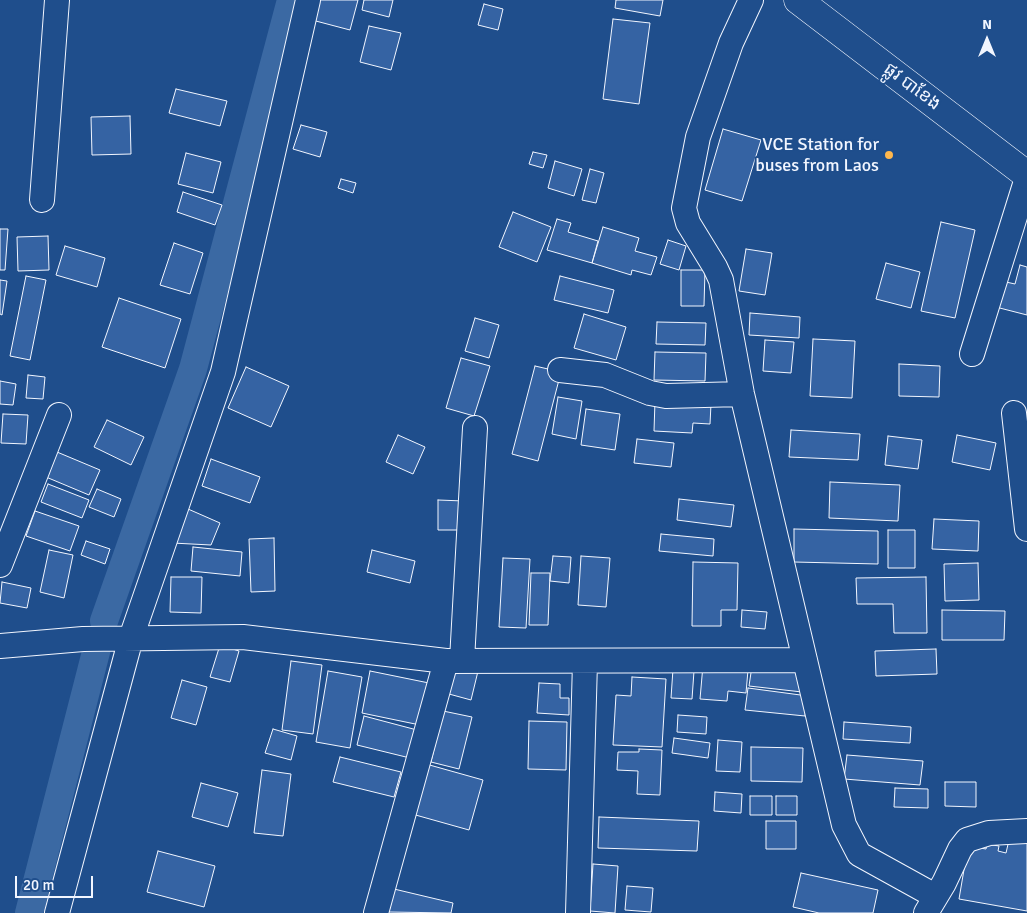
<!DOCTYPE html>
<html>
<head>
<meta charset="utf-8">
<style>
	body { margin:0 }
	#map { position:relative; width:1027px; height:913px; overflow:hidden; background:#1f4e8c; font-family:Signika,sans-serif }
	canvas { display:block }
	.north { position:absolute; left:962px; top:15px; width:50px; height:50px; -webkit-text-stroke:4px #1f4e8c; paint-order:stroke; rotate:0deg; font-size:14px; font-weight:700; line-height:20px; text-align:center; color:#f2f6ff }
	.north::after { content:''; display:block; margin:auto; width:18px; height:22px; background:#f2f6ff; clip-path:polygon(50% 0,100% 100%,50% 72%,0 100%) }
	.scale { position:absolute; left:15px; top:876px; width:78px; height:22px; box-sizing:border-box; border:2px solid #f2f6ff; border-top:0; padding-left:6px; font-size:15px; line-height:18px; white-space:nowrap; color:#f2f6ff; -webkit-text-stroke:4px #1f4e8c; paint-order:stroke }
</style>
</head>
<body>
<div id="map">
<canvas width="1027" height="913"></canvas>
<div class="north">N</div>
<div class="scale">20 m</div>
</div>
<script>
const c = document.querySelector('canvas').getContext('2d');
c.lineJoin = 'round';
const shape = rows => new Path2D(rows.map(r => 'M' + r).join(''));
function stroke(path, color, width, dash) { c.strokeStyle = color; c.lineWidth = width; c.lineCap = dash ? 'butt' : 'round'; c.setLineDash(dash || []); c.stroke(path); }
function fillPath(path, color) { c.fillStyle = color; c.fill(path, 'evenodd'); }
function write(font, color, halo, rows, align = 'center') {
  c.font = font + ' Signika,"Noto Sans Khmer",sans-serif'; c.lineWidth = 4; c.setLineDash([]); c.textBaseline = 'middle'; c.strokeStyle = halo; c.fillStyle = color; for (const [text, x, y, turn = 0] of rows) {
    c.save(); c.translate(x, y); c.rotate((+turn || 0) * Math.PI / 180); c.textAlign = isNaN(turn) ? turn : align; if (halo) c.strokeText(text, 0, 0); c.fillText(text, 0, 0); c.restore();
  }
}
const canal = shape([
	[104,621,193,369,291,0],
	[29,913,97,648]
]);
const building = shape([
	[317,0,358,0,350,30,312,20,317,0],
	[364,0,393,0,389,17,362,10,364,0],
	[616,0,663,0,660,16,615,8,616,0],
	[484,4,503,9,498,30,478,25,484,4],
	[613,19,650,23,639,104,603,99,613,19],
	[369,26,401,33,391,70,360,62,369,26],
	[176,89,227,101,220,126,169,113,176,89],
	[130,116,131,154,92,155,91,117,130,116],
	[301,125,327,132,320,157,293,149,301,125],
	[723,129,761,140,742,201,705,190,723,129],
	[533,152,547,155,543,168,529,164,533,152],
	[186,153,221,162,213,193,178,184,186,153],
	[555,161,582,169,574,196,548,188,555,161],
	[590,169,604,173,596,203,582,200,590,169],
	[341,179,356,183,353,193,338,188,341,179],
	[183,192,222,205,215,225,177,212,183,192],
	[513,212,551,227,537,262,499,247,513,212],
	[557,219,571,223,568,232,598,241,592,263,547,250,557,219],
	[941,222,975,230,955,318,921,311,941,222],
	[603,227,639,238,635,251,657,257,651,275,632,270,631,275,592,263,603,227],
	[0,229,8,229,5,270,0,270,0,229],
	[48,236,49,270,18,271,17,237,48,236],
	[668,240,686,246,679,270,660,264,668,240],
	[174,243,203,253,190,294,160,285,174,243],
	[65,246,105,258,97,287,56,275,65,246],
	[746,249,772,253,765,295,739,291,746,249],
	[886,263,920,272,911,308,876,299,886,263],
	[1020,265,1027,267,1027,315,988,305,993,288,1004,291,1006,282,1015,284,1020,265],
	[681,270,705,270,704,306,681,306,681,270],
	[26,276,46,280,30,360,10,356,26,276],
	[560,276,614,290,608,313,554,300,560,276],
	[0,280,7,281,2,315,0,314,0,280],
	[119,298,181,319,165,368,102,347,119,298],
	[750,313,800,317,799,338,749,335,750,313],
	[584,314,626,327,616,360,574,348,584,314],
	[475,318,499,325,489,358,465,351,475,318],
	[657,322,706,323,705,345,656,344,657,322],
	[813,339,855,341,852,398,810,396,813,339],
	[765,340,794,342,791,373,763,371,765,340],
	[655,352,706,353,705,381,654,380,655,352],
	[461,358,490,366,474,416,446,408,461,358],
	[899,364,940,366,939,397,899,396,899,364],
	[535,366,561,372,538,461,512,454,535,366],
	[246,367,289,386,271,427,228,408,246,367],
	[28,375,45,377,43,399,26,398,28,375],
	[0,381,16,384,13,405,0,404,0,381],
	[558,397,582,401,576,439,552,434,558,397],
	[655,401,711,404,710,424,693,423,692,433,654,431,655,401],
	[586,409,620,414,615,450,581,445,586,409],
	[3,414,28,415,26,444,1,443,3,414],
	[107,420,144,437,131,465,94,447,107,420],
	[791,430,860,434,858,460,789,457,791,430],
	[398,435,425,447,413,474,386,462,398,435],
	[957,435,996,443,990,470,952,462,957,435],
	[888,436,922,440,918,469,885,465,888,436],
	[637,439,674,443,671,467,634,463,637,439],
	[57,452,100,470,89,495,46,477,57,452],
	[211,459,260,477,250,503,202,486,211,459],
	[830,482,900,485,898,521,829,518,830,482],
	[48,484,89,500,82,518,41,502,48,484],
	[97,489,121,499,114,517,89,507,97,489],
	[679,499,734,505,731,527,677,520,679,499],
	[438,500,464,501,463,530,438,530,438,500],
	[188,509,220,523,211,545,172,543,188,509],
	[35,511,79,526,70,551,26,536,35,511],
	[934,519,979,521,978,551,932,549,934,519],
	[794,529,878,531,878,564,794,562,794,529],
	[888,530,915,530,915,568,888,568,888,530],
	[661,534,714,539,713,556,659,551,661,534],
	[274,538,275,591,251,592,249,539,274,538],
	[86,541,110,549,105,564,81,555,86,541],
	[193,547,242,552,240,576,191,571,193,547],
	[49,550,73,555,64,598,40,592,49,550],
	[372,550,415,561,410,583,367,572,372,550],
	[553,556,571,557,569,583,550,581,553,556],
	[581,556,610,558,606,607,578,605,581,556],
	[503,558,530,559,526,628,499,627,503,558],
	[693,562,738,563,737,610,721,610,721,626,692,626,693,562],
	[978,563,979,600,945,601,944,564,978,563],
	[531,573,550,573,548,625,529,625,531,573],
	[171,577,202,577,201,613,170,612,171,577],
	[926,577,927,633,894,633,893,604,857,604,856,578,926,577],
	[2,582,31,588,27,608,0,603,2,582],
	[742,610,767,612,765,629,741,627,742,610],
	[942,610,1005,611,1004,640,942,640,942,610],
	[220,645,239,651,230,682,210,677,220,645],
	[936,649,937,674,876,676,875,651,936,649],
	[291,661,322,665,313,734,282,730,291,661],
	[457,662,479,667,471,700,449,694,457,662],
	[703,665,748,670,746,693,728,691,727,701,700,699,703,665],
	[752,666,805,672,802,692,749,686,752,666],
	[673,669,694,671,692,699,671,698,673,669],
	[328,671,362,677,350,748,316,742,328,671],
	[370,671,429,683,420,725,362,713,370,671],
	[632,677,666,679,662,747,613,745,616,695,631,696,632,677],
	[182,680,207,687,196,725,171,718,182,680],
	[539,683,560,684,560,698,569,698,569,715,537,713,539,683],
	[748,688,808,696,805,716,745,710,748,688],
	[443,711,472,717,459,769,431,762,443,711],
	[678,715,707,717,706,734,677,732,678,715],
	[364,716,417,730,410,758,357,745,364,716],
	[529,721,567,722,566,770,528,769,529,721],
	[844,722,911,727,910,743,843,739,844,722],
	[273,729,297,736,291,760,265,753,273,729],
	[674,738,710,743,708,758,672,753,674,738],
	[718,740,742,742,740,772,716,771,718,740],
	[751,747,803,748,802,782,751,781,751,747],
	[639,749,662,750,660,795,637,794,638,771,617,770,618,752,639,752,639,749],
	[847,755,923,761,920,785,844,779,847,755],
	[340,757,401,772,394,797,333,782,340,757],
	[426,764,483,780,469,830,412,814,426,764],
	[262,770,291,774,283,836,254,833,262,770],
	[945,782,976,782,976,807,945,806,945,782],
	[201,783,238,793,228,827,192,817,201,783],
	[895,788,928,789,928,808,894,807,895,788],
	[715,792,742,794,741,813,714,811,715,792],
	[750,796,772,796,772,815,750,815,750,796],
	[776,796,797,796,797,815,776,815,776,796],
	[599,817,699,821,697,851,598,848,599,817],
	[766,821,796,821,796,849,766,849,766,821],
	[1009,840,1027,843,1027,911,959,899,968,846,986,849,987,844,999,846,998,851,1006,853,1009,840],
	[158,851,215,866,204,907,147,892,158,851],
	[593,864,618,866,615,913,590,911,593,864],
	[801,873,878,890,873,913,819,913,793,907,801,873],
	[627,886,653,888,651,912,625,910,627,886],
	[394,889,453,903,451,913,389,912,394,889]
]);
const minor = shape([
	[751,0,731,43,698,137,684,208,688,223,715,267,721,280,742,394,844,825,859,854,935,896],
	[42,200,57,0],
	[972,354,1027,178],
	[560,370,605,375,650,393,666,396,742,394],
	[1014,413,1027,529],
	[0,565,59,415],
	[0,646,83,639,243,637,446,661,805,660],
	[462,660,475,428],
	[57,913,131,638,223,372,308,0],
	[376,913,446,661],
	[578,913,585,662],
	[926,913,944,883,960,849,967,840,989,833,1027,831]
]);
const tertiary = shape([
	[798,0,1027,175]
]);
const markers = [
	[889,155,5,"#ffb74d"]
];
const streetNames = [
	["ផ្លូវ បាខែង",912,87,37]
];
const poiNames = [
	["VCE Station for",879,145],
	["buses from Laos",879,166]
];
stroke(canal, '#3b69a3', 28);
fillPath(building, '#3563a3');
stroke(building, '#f2f6ff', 1);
stroke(minor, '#f2f6ff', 26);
stroke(tertiary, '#f2f6ff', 29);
stroke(minor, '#1f4e8c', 24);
stroke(tertiary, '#1f4e8c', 28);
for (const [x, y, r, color] of markers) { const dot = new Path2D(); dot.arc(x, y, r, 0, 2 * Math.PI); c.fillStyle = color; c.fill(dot); stroke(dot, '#1f4e8c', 2); }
write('18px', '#f2f6ff', '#1f4e8c', streetNames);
write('18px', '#f2f6ff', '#1f4e8c', poiNames, 'right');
</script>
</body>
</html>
